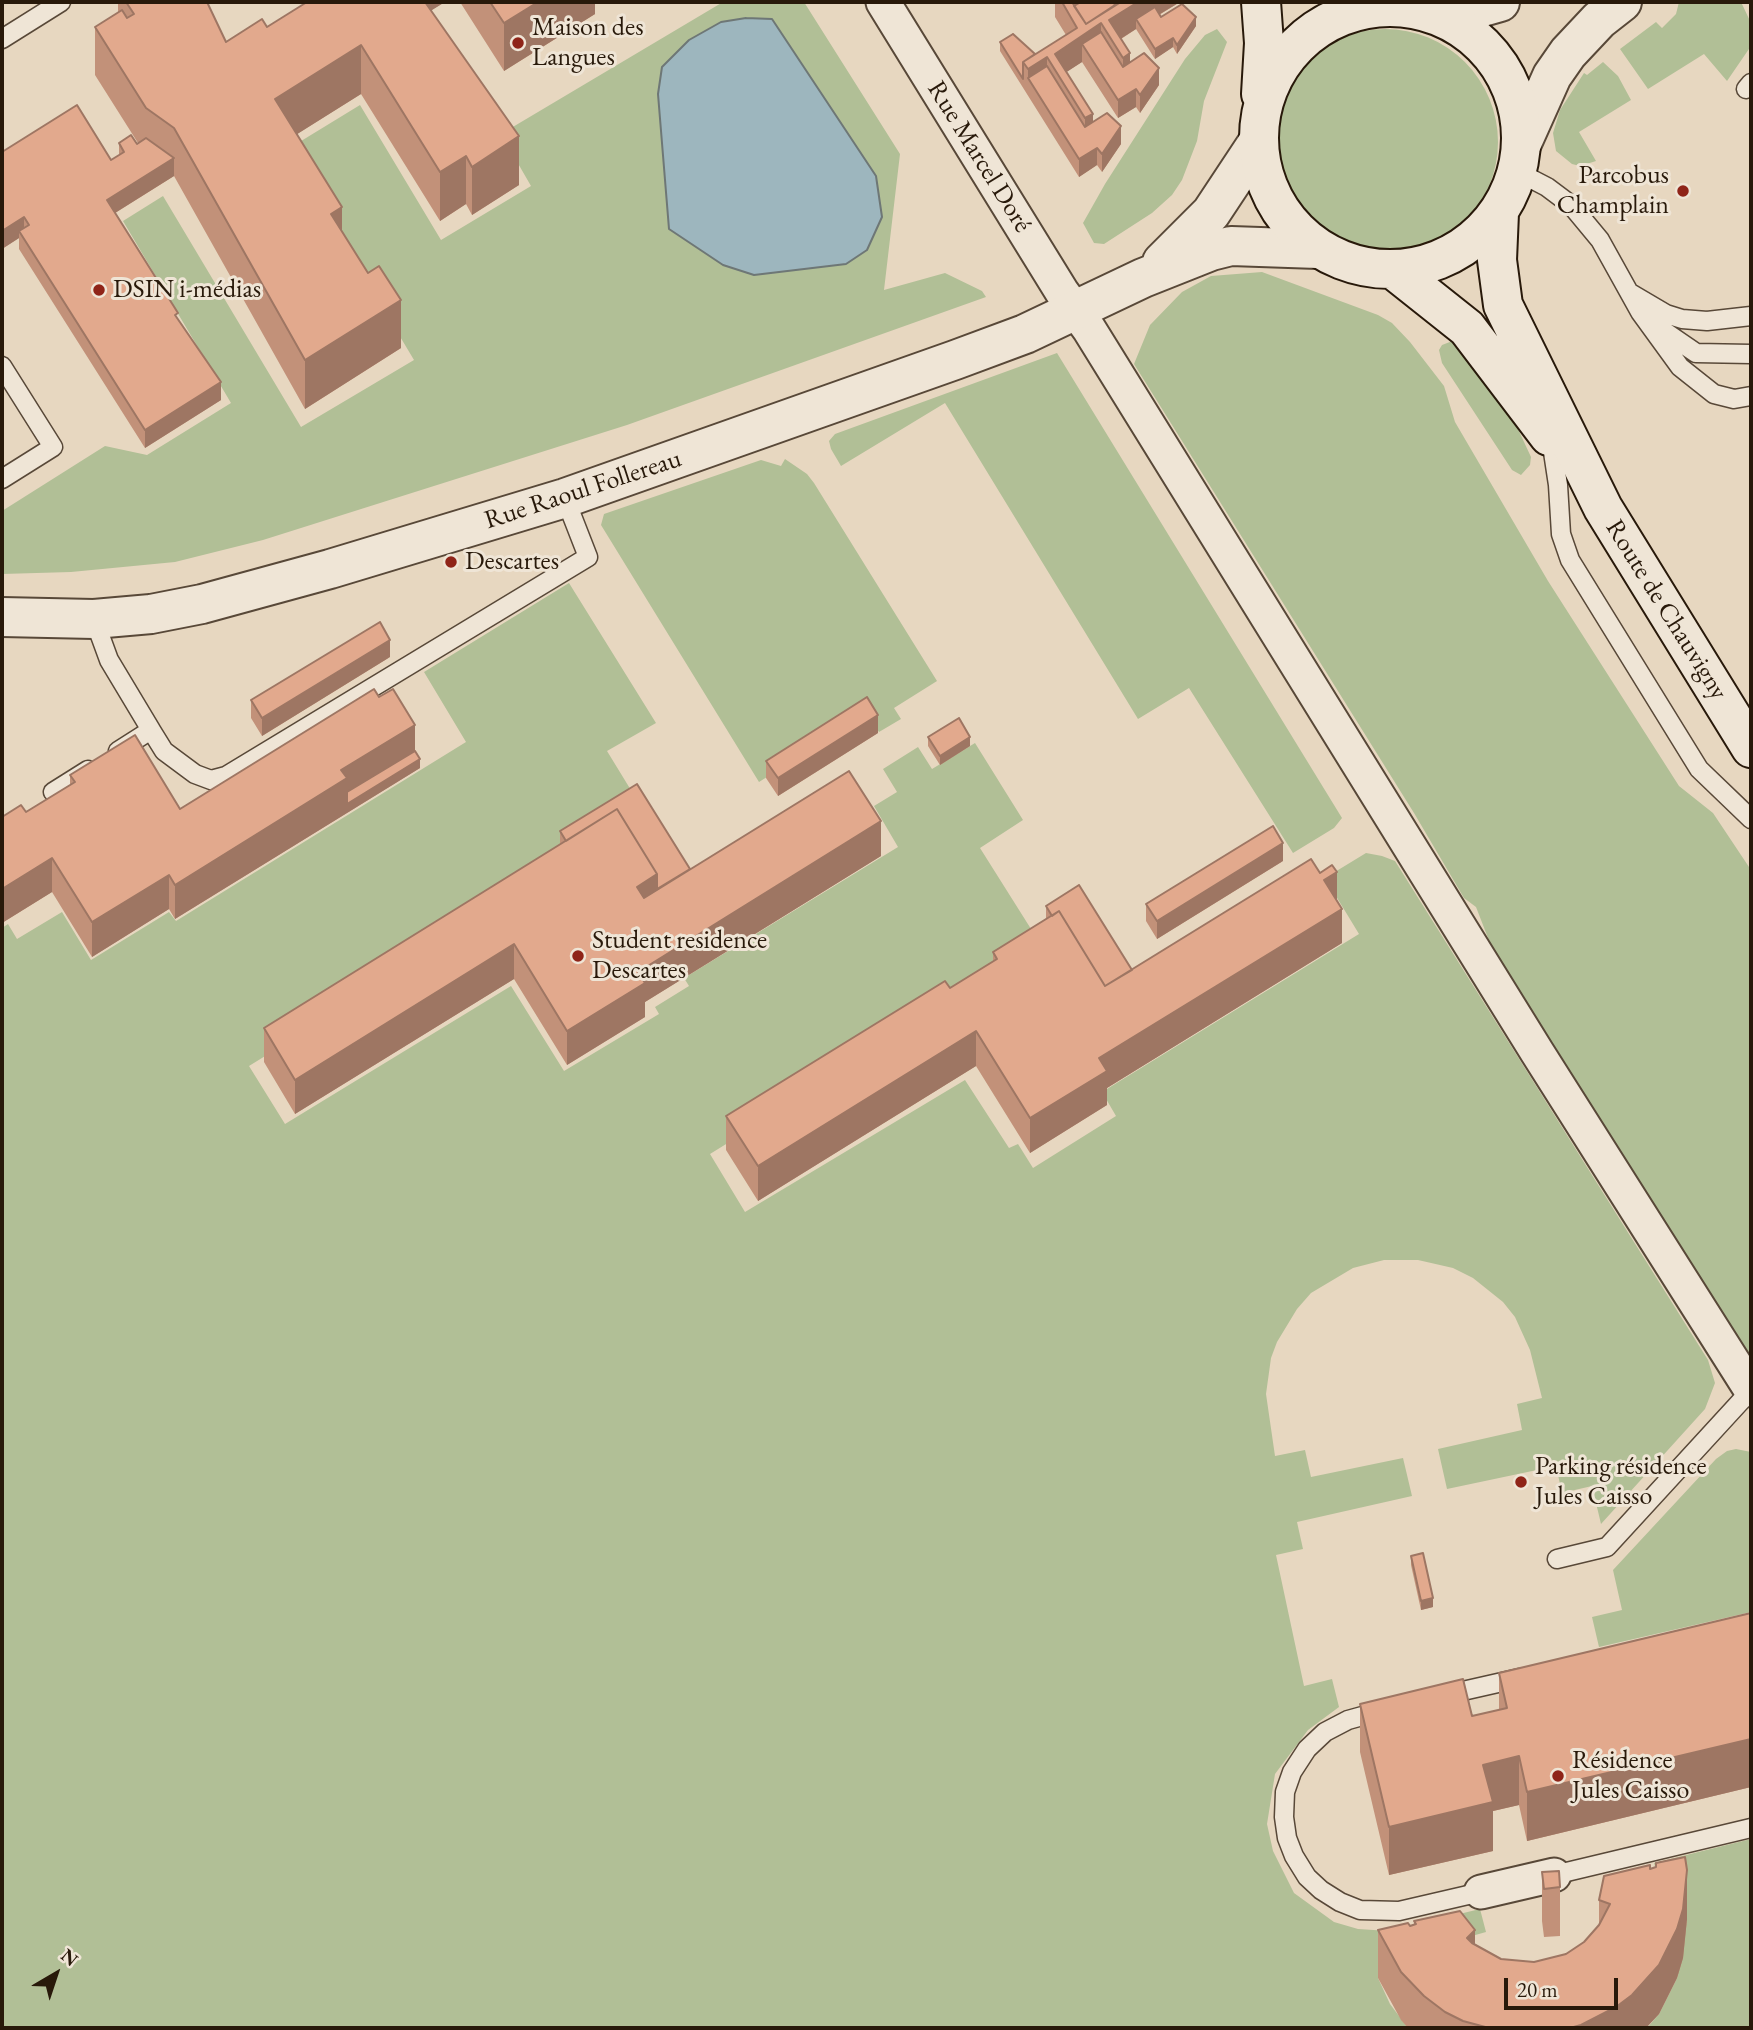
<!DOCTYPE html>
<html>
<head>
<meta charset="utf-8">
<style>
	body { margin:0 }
	#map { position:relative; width:1753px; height:2030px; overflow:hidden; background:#e7d7c0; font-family:"EB Garamond",serif }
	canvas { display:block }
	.frame { position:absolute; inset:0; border:4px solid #28190a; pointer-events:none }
	.north { position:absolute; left:21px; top:1939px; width:70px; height:70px; -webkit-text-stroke:5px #efe5d6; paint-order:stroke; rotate:39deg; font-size:19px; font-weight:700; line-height:28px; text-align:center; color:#28190a }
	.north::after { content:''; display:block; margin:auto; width:24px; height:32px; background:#28190a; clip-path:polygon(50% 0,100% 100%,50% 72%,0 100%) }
	.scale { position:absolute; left:1504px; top:1978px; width:114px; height:32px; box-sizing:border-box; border:4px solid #28190a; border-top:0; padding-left:9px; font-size:21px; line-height:24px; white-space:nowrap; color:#28190a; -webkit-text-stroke:5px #efe5d6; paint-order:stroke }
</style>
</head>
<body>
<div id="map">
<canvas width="1753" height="2030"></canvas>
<div class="frame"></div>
<div class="north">N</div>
<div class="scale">20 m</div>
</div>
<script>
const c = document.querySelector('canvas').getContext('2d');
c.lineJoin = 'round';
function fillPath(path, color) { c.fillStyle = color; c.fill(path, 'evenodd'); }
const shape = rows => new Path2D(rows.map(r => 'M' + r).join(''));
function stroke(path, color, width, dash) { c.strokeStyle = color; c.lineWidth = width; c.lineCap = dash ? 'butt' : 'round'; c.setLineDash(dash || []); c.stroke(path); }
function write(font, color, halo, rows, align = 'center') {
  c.font = font + ' "EB Garamond",serif'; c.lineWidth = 6; c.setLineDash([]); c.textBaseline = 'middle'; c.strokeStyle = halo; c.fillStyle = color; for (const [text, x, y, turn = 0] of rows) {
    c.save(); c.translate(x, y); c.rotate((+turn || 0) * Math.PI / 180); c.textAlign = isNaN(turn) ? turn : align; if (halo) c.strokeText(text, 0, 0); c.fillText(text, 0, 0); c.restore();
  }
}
const green = shape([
	[723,2,804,2,900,154,884,290,945,273,982,291,986,297,627,425,263,540,175,562,71,572,2,574,2,511,105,446,147,455,231,403,123,221,163,196,301,427,414,360,288,149,360,105,441,240,531,186,501,134],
	[1679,2,1741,2,1751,23,1751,46,1727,81,1704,54,1648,89,1620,49,1656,22,1662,28,1676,14],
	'1272 142a113 113 0 1 1 226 0a113 113 0 1 1-226 0Z',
	[1217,29,1227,42,1204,101,1197,141,1182,180,1172,195,1152,213,1104,244,1094,243,1083,223,1105,184,1185,59,1205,35],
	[1603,62,1618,76,1631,100,1579,132,1596,161,1580,166,1572,164,1556,151,1553,133,1560,110,1584,73,1587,75],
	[1262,272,1378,315,1392,323,1410,342,1444,386,1455,422,1548,581,1679,786,1713,813,1751,870,1751,1364,1495,956,1476,907,1464,898,1414,813,1134,364,1150,325,1182,292,1211,276],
	[1455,340,1511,414,1531,457,1530,465,1521,475,1512,470,1442,363,1439,350,1442,345],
	[1057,353,1342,818,1334,828,1293,853,1189,688,1138,719,945,403,841,466,831,449,829,441,835,434],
	[785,459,807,474,814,483,937,681,894,708,901,719,879,732,867,714,759,782,601,525,604,514,761,460,781,466],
	[569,583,656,723,607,751,637,800,570,868,249,1066,285,1124,511,986,564,1071,659,1014,655,1007,689,986,684,978,898,847,874,806,897,792,883,769,918,747,932,769,975,743,1023,820,980,848,1043,948,710,1154,745,1212,965,1080,1009,1148,1018,1144,1033,1168,1116,1116,1102,1092,1359,934,1325,878,1366,853,1382,856,1395,861,1708,1360,1715,1383,1705,1409,1601,1524,1592,1486,1562,1493,1556,1466,1447,1489,1438,1449,1522,1430,1517,1404,1542,1398,1530,1350,1515,1317,1503,1302,1473,1278,1453,1268,1418,1260,1384,1260,1353,1268,1311,1293,1297,1309,1277,1342,1271,1358,1266,1394,1275,1456,1305,1450,1311,1477,1403,1458,1412,1496,1297,1522,1303,1549,1276,1555,1304,1686,1332,1679,1339,1707,1308,1730,1275,1774,1267,1824,1273,1851,1294,1893,1334,1922,1358,1929,1389,1931,1480,1909,1486,1932,1454,1941,1378,1978,1390,2004,1408,2028,2,2028,2,928,8,924,17,939,62,912,91,960,169,912,176,921,466,742,424,672],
	[1736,1449,1751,1452,1751,1612,1599,1647,1592,1617,1622,1610,1613,1570,1716,1459,1727,1451],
	[1751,1839,1751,2028,1647,2028,1659,2014,1677,1978,1687,1919,1685,1905,1667,1909,1654,1863]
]);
const water = shape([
	[746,18,772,19,876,176,882,217,867,250,846,264,754,275,723,265,669,229,658,94,662,67,689,40,721,22,746,18]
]);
const service = shape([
	[2,39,61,2],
	[1746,89,1751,83],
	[1518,172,1547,187,1571,205,1600,240,1640,312,1680,367,1714,394,1734,399,1751,396],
	[1632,294,1666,314,1682,319,1707,321,1751,316],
	[1658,327,1696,353,1751,354],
	[2,366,53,447,2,479],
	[1551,439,1558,485,1561,534,1570,560,1699,769,1751,819],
	[94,619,109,660,151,730,118,751],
	[151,730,164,751,195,774,211,780,226,776,588,557,565,498],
	[53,792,88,770],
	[1557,1559,1607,1547,1751,1390],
	[1445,1695,1520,1678],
	[1384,1710,1348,1720,1325,1732,1307,1749,1292,1772,1285,1792,1284,1817,1287,1838,1294,1856,1307,1877,1321,1890,1340,1902,1360,1910,1399,1911,1481,1892],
	[1554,1875,1751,1828]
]);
const minor = shape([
	[883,2,1062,292,1089,329,1537,1052,1751,1390],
	[1481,1892,1554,1875]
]);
const tertiary = shape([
	[1444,18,1500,2],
	[1522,143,1552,76,1568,53,1599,20,1622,2],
	[1162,262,1211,213,1258,142],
	[2,617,94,619,151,614,202,604,330,569,565,498,955,360,1025,334,1143,278,1211,251,1231,246,1318,249]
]);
const secondary = shape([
	'1259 138a131 131 0 1 1 262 0a131 131 0 1 1-262 0Z',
	[1261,94,1264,43,1261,2],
	[1499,213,1497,260,1503,305,1603,508,1751,748],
	[1394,270,1467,328,1549,436]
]);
const wall = shape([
	[118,2,207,2,226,42,267,27,304,4,303,2,445,2,431,10,519,185,472,215,466,204,440,221,361,94,297,134,342,232,401,348,305,409,174,176,115,213,178,320,221,400,145,448,19,249,19,238,2,249,2,152,111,160,119,155,119,143,138,143,95,75,95,27,118,13],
	[460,2,595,2,595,14,504,71],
	[1055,2,1180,2,1159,15,1161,17,1196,26,1177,54,1173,47,1155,59,1136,29,1121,39,1130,62,1159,85,1140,113,1136,107,1118,118,1082,62,1066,72,1093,122,1121,144,1102,172,1097,165,1079,177,1000,51,1000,42,1035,54,1066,35,1055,17],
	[390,657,262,736,251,718,251,700],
	[878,733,778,796,766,778,766,761],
	[928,737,970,746,940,765,928,746],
	[415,751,420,768,175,919,169,909,92,957,52,892,2,923,2,817,26,812,70,785,70,775,180,809],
	[560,831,690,869,881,856,645,1002,645,1017,567,1065,514,979,295,1114,264,1062,264,1028,560,845],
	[1283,861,1157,939,1146,921,1146,904],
	[1337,901,1342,943,1107,1088,1107,1105,1030,1153,976,1066,758,1201,726,1150,726,1116,950,988,993,961,993,952,1046,919,1046,906,1132,970],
	[1411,1556,1433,1607,1421,1610,1411,1565],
	[1751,1613,1751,1787,1527,1841,1519,1805,1493,1811,1493,1851,1389,1875,1360,1752,1360,1704,1472,1716,1499,1710,1499,1673],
	[1650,1869,1687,1919,1683,1958,1677,1978,1659,2014,1646,2028,1408,2028,1401,2020,1378,1978,1378,1930,1410,1926,1414,1925,1414,1921,1475,1945,1501,1959,1534,1962,1566,1954,1584,1942,1599,1925,1599,1900],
	[1542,1872,1560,1887,1560,1936,1544,1937,1542,1921]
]);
const shadedWall = shape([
	[408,2,445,2,408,25],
	[538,2,595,2,595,14,504,71,504,23],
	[1138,2,1180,2,1140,26,1136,19,1136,29,1114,43,1109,20],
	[1196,17,1196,26,1177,54,1177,45],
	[1101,23,1101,50,1086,50,1082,44,1082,62,1059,77,1055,54],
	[1173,38,1173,47,1155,59,1155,49],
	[361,45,361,94,275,148,275,99],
	[1130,53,1130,80,1123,85,1123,58],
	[1047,57,1047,84,1028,78,1028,69],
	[1159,68,1159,85,1140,113,1140,95],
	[1136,89,1136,107,1118,118,1118,100],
	[1093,114,1093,140,1085,145,1085,118],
	[1121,126,1121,144,1102,172,1102,154],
	[519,136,519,185,472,215,472,167],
	[1097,148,1097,165,1079,177,1079,159],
	[466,156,466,204,440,221,440,172],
	[174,158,174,176,107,218,107,200],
	[342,207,342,256,331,214],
	[24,217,24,235,19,231,19,238,2,249,2,231],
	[401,300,401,348,305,409,305,360],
	[221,382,221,400,145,448,145,430],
	[390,640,390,657,262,736,262,718],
	[878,715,878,733,778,796,778,778],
	[415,725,415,760,420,759,420,768,175,919,175,885,341,770],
	[970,737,970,746,940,765,940,756],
	[881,821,881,856,645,1002,645,1017,567,1065,567,1031,638,972],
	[1283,843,1283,861,1157,939,1157,921],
	[52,858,52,892,2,923,2,889],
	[1337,872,1337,906,1324,880],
	[657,874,657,909,637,921,637,887],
	[169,875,169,909,92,957,92,922],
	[1342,909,1342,943,1107,1088,1107,1105,1030,1153,1030,1118,1099,1058],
	[514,944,514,979,295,1114,295,1080],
	[976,1031,976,1066,758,1201,758,1166],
	[1433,1598,1433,1607,1421,1610,1421,1601],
	[1751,1739,1751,1787,1527,1841,1527,1792],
	[1519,1756,1519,1805,1493,1811,1493,1851,1389,1875,1389,1827,1483,1765],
	[1687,1870,1687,1919,1683,1958,1677,1978,1659,2014,1646,2028,1570,2028],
	[1475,1930,1475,1978,1467,1938]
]);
const building = shape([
	[126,2,207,2,226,42,262,19,267,27,307,2,425,2,519,136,472,167,466,156,440,172,361,45,275,99,342,207,331,214,368,273,379,266,401,300,305,360,174,128,146,108,95,27,122,10,127,18,134,14,126,2],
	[490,2,538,2,504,23,490,2],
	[1062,2,1072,2,1086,24,1121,2,1138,2,1109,20,1130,53,1123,58,1101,23,1055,54,1093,114,1085,118,1047,57,1028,69,1023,62,1077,28,1062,2],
	[1081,2,1113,2,1115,5,1086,24,1074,6,1081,2],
	[1182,4,1196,17,1177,45,1173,38,1155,49,1136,19,1155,7,1161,17,1182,4],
	[1101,32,1123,67,1144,53,1159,68,1140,95,1136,89,1118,100,1082,44,1101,32],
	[1013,34,1035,54,1023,62,1023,79,1000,42,1013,34],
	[1047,66,1085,127,1107,113,1121,126,1102,154,1097,148,1079,159,1028,78,1047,66],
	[77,105,111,160,124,152,119,143,131,135,137,144,146,138,174,158,107,200,178,313,175,315,221,382,145,430,19,231,29,225,24,217,2,231,2,152,77,105],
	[380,622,390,640,262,718,251,700,380,622],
	[374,689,379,697,393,689,415,725,341,770,347,778,175,885,169,875,92,922,52,858,2,889,2,817,21,805,26,812,75,782,70,775,135,735,180,809,374,689],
	[867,697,878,715,778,778,766,761,867,697],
	[959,718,970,737,940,756,928,737,959,718],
	[415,751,420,759,347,804,347,792,415,751],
	[849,771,881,821,638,972,645,983,567,1031,514,944,295,1080,264,1028,617,809,657,874,637,887,644,898,849,771],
	[637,784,690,869,657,889,657,874,617,809,566,841,560,831,637,784],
	[1273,826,1283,843,1157,921,1146,904,1273,826],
	[1311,859,1320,873,1332,865,1337,872,1324,880,1342,909,1099,1058,1107,1071,1030,1118,976,1031,758,1166,726,1116,945,981,950,988,997,959,993,952,1059,911,1105,986,1311,859],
	[1079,885,1132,970,1105,986,1059,911,1052,916,1046,906,1079,885],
	[1423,1553,1433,1598,1421,1601,1411,1556,1423,1553],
	[1751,1613,1751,1739,1527,1792,1519,1756,1483,1765,1493,1802,1389,1827,1360,1704,1463,1679,1472,1716,1507,1708,1499,1673,1751,1613],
	[1685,1857,1687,1870,1683,1909,1677,1929,1659,1965,1632,1995,1616,2007,1581,2025,1570,2028,1489,2028,1463,2021,1445,2012,1424,1996,1401,1972,1378,1930,1408,1923,1410,1926,1416,1924,1414,1921,1460,1911,1475,1930,1467,1938,1472,1943,1501,1959,1534,1962,1566,1954,1584,1942,1599,1925,1610,1904,1599,1900,1604,1876,1650,1865,1650,1869,1656,1867,1656,1863,1685,1857],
	[1559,1871,1560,1887,1544,1889,1542,1872,1559,1871]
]);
const markers = [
	[518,43,7,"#8f2418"],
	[1683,191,7,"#8f2418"],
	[99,290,7,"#8f2418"],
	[451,562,7,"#8f2418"],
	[578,956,7,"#8f2418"],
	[1521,1482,7,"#8f2418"],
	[1558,1776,7,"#8f2418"]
];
const poiNames = [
	["Maison des",532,28],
	["Langues",532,58],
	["Parcobus",1669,176,"right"],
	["Champlain",1669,206,"right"],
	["DSIN i-médias",113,290],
	["Descartes",465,562],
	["Student residence",592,941],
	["Descartes",592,971],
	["Parking résidence",1535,1467],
	["Jules Caisso",1535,1497],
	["Résidence",1572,1761],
	["Jules Caisso",1572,1791]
];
const streetNames = [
	["Rue Marcel Doré",979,157,58],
	["Rue Raoul Follereau",583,490,-18],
	["Route de Chauvigny",1666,610,58]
];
fillPath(green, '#b1bf96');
fillPath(water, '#9db6be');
stroke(water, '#6e7776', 2);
stroke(service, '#584838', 21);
stroke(minor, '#584838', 37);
stroke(tertiary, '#584838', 42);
stroke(secondary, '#28190a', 42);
stroke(service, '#efe5d6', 18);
stroke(minor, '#efe5d6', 33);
stroke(tertiary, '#efe5d6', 38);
stroke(secondary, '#efe5d6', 38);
fillPath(wall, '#c29179');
fillPath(shadedWall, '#9e7663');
fillPath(building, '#e2a98d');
stroke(building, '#9e7663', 2);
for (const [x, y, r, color] of markers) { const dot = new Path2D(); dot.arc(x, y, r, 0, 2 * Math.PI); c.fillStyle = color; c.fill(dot); stroke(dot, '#efe5d6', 2.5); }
write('26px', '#28190a', '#efe5d6', poiNames, 'left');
write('26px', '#28190a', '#efe5d6', streetNames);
</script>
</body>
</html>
